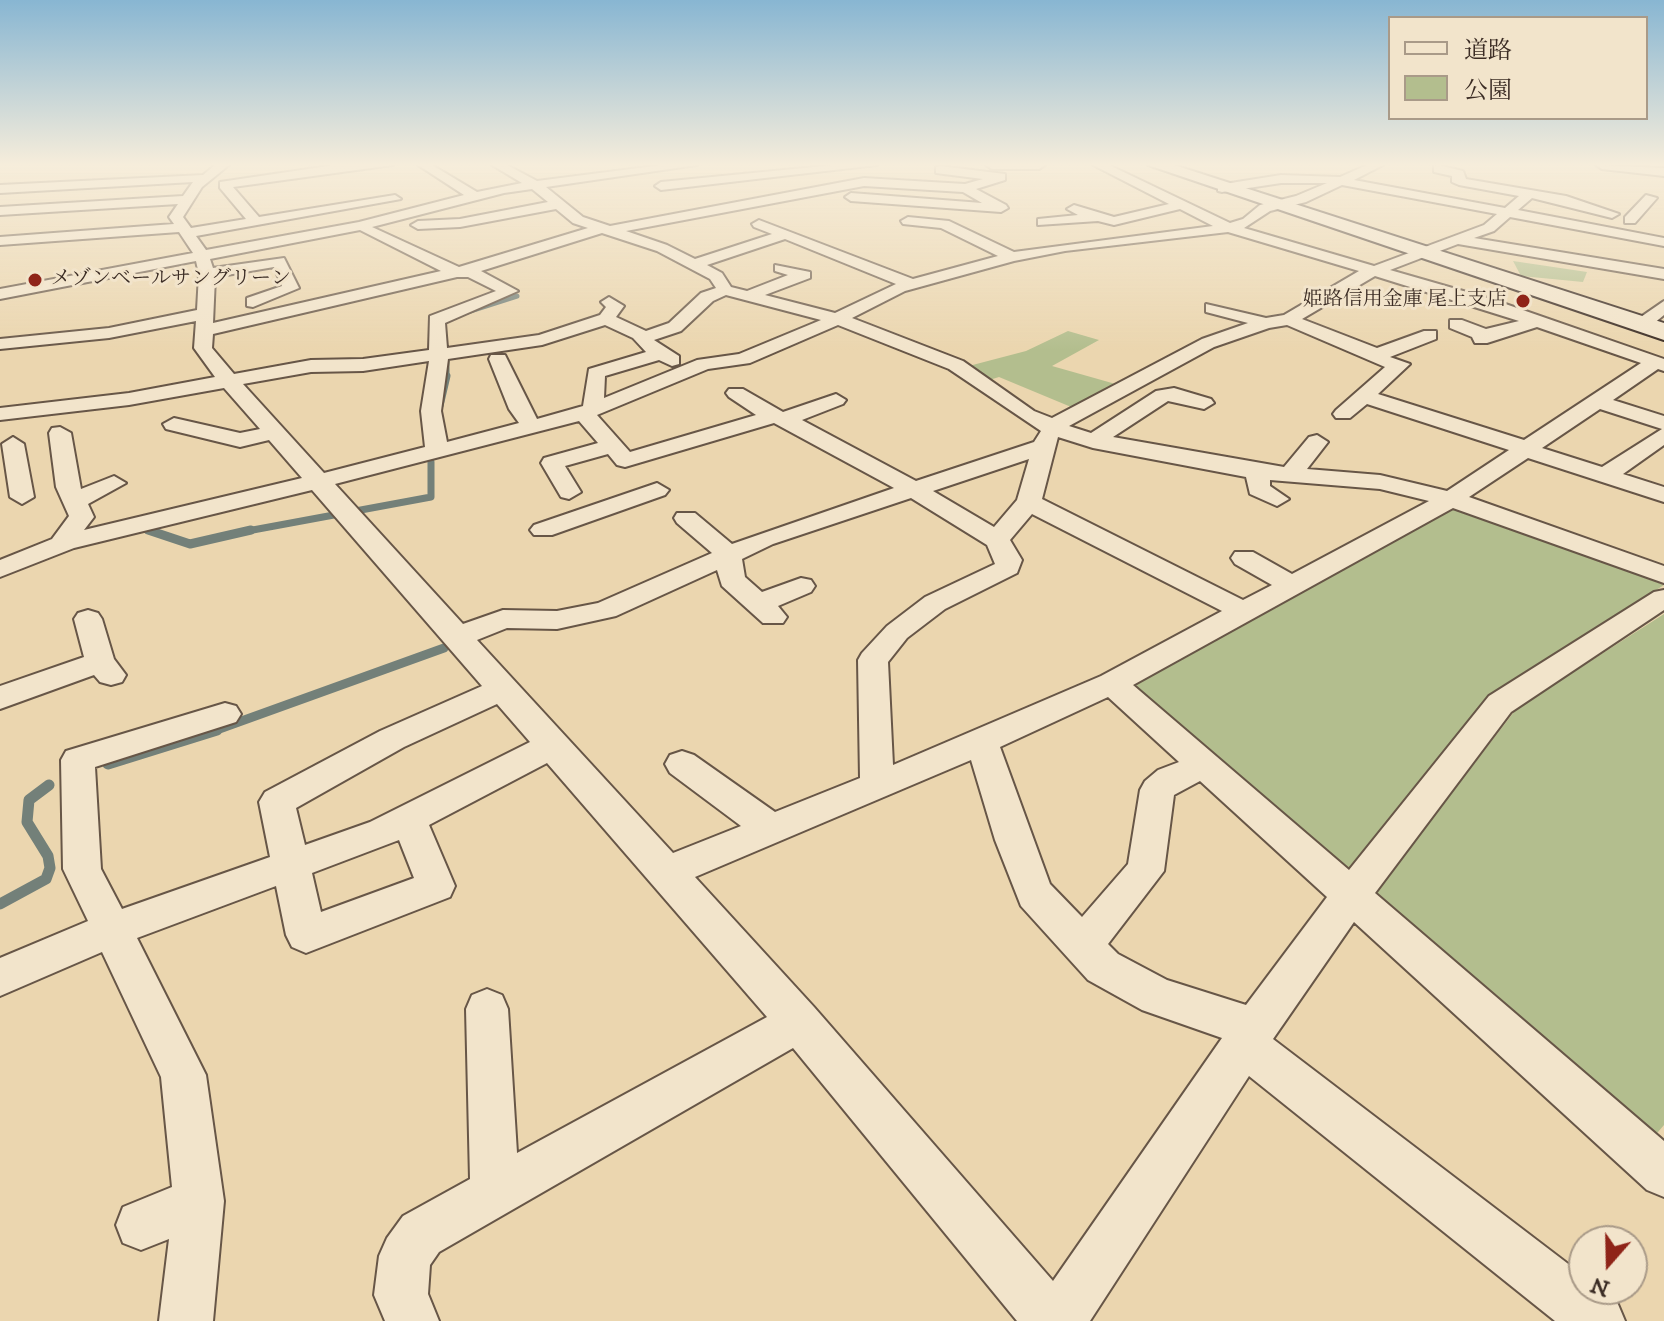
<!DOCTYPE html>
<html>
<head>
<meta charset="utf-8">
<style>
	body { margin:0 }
	#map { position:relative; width:1664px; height:1321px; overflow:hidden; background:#ebd6af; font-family:"IM FELL DW Pica","Noto Serif JP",serif }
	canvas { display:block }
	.legend { position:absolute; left:1388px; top:16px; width:260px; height:104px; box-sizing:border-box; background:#f2e4cb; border:2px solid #a99a88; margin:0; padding:10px 14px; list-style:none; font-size:24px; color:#3b2c24 }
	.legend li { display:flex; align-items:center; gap:16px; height:40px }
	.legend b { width:40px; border:2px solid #a99a88 }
	.north { position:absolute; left:1568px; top:1225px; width:80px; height:80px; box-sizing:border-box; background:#f2e4cb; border:2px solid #a99a88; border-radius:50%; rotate:200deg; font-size:22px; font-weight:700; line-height:32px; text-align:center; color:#3b2c24 }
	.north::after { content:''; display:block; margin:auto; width:28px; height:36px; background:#8f2418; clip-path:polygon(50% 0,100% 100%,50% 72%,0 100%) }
</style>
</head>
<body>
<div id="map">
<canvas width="1664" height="1321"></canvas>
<ul class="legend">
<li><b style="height:10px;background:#f2e4cb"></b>道路</li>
<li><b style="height:22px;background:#b3be8e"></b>公園</li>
</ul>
<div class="north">N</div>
</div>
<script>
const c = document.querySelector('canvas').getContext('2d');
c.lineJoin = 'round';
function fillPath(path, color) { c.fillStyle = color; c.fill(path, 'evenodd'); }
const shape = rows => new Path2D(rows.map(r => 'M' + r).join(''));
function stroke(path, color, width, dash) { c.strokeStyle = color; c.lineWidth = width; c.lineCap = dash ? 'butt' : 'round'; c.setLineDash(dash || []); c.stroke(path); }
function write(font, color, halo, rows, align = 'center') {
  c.font = font + ' "IM FELL DW Pica","Noto Serif JP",serif'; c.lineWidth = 6; c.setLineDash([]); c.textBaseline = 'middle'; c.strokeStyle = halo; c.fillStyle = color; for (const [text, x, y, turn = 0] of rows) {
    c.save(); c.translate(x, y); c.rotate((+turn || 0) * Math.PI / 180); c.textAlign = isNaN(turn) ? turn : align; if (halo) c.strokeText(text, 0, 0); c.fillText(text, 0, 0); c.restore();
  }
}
const green = shape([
	[1513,261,1587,272,1583,282,1521,276],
	[1068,331,1099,340,1052,366,1119,385,1076,409,999,377,983,382,965,367,1026,351],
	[1455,505,1664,585,1487,700,1345,877,1125,688],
	[1664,614,1664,1125,1652,1139,1371,898,1517,708]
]);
const streamFar3 = shape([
	[467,312,517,296],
	[447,378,447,354]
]);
const streamFar2 = shape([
	[440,406,447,376],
	[144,529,155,532],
	[242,532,431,497,431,462]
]);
const streamFar1 = shape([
	[148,530,190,544,251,530],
	[211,732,444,648]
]);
const stream = shape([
	[108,764,217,730],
	[0,904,46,879,50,868,48,856,27,822,29,800,49,785]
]);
const minor = shape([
	[215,165,229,165,202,187,183,217,191,228,246,219,220,188,220,182,335,165,393,165,233,187,259,217,395,195,401,199,196,236,206,250,359,222,464,195,418,165,432,165,477,192,522,183,492,165,507,165,537,181,662,165,697,165,546,187,583,217,610,226,864,178,965,184,983,179,936,173,936,167,940,166,1005,174,1005,180,976,189,1006,205,1008,208,1001,212,851,201,845,197,851,193,982,203,963,192,864,186,626,231,667,245,695,259,772,234,754,227,752,224,759,220,913,279,998,256,941,228,903,224,901,221,908,217,949,221,1014,252,1213,226,1180,209,1114,225,1098,221,1038,225,1038,219,1078,215,1067,209,1074,205,1114,217,1169,204,1093,165,1109,165,1230,223,1243,219,1260,205,1296,196,1327,183,1281,183,1222,192,1218,191,1218,185,1281,175,1340,177,1367,165,1383,165,1354,180,1505,208,1519,196,1459,185,1452,182,1452,176,1434,172,1434,166,1438,165,1463,171,1466,179,1566,196,1619,214,1612,218,1532,198,1518,210,1664,238,1664,246,1510,217,1494,231,1474,238,1664,269,1664,279,1458,244,1390,270,1491,299,1664,359,1664,371,1658,369,1613,400,1664,416,1664,445,1623,474,1664,487,1664,502,1528,458,1469,497,1664,566,1664,583,1453,508,1133,685,1349,870,1489,696,1654,592,1664,590,1664,610,1511,712,1375,893,1664,1141,1664,1197,1647,1190,1354,922,1273,1039,1584,1276,1584,1289,1600,1289,1617,1302,1625,1321,1555,1321,1249,1076,1090,1321,1017,1321,793,1048,439,1252,430,1265,428,1294,439,1321,385,1321,374,1295,379,1256,387,1238,403,1216,470,1179,466,1009,472,995,487,989,502,995,508,1009,517,1153,767,1017,547,763,429,825,455,886,450,897,306,953,292,947,286,935,276,886,137,938,206,1075,224,1201,213,1321,159,1321,169,1239,141,1250,123,1243,116,1225,123,1207,172,1187,161,1077,102,952,0,996,0,958,88,921,63,869,61,760,66,751,225,703,236,706,241,714,236,722,95,767,101,869,122,909,270,857,259,802,265,792,380,731,482,686,312,490,74,548,0,577,0,560,52,539,69,516,56,487,49,433,52,428,60,427,71,433,81,489,114,476,126,483,88,504,94,517,84,530,302,478,269,440,240,447,166,429,163,424,174,418,240,433,260,429,224,388,129,405,0,420,0,408,129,393,215,377,194,348,196,321,109,338,0,349,0,339,109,328,197,310,199,274,196,261,0,299,0,289,193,253,179,232,0,245,0,237,174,224,169,217,178,204,0,215,0,207,183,196,193,182,0,193,0,185,203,175,215,165],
	[1342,185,1497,214,1484,225,1374,266,1244,228,1270,211,1306,202,1342,185],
	[532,189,548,202,460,219,418,221,411,225,418,229,460,227,556,209,573,223,588,228,459,267,372,227,504,193,532,189],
	[360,230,441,271,213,323,215,277,274,267,282,286,247,298,247,306,253,307,299,288,284,258,213,268,210,259,360,230],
	[1228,232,1359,271,1284,315,1266,318,1206,304,1206,312,1248,323,1202,339,1052,418,1034,411,963,361,852,318,905,291,1014,261,1065,251,1228,232],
	[602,233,657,251,710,279,716,288,701,293,669,323,646,331,616,317,624,306,609,297,601,302,606,307,600,315,539,335,447,348,445,323,518,291,481,271,602,233],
	[785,239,896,284,835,313,765,295,810,278,810,272,775,265,775,271,788,275,747,291,731,287,722,273,707,265,785,239],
	[1375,276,1519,321,1486,329,1462,320,1450,320,1450,328,1472,337,1475,343,1487,343,1537,327,1641,363,1524,440,1378,394,1410,364,1390,357,1436,339,1436,331,1424,331,1377,348,1302,319,1375,276],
	[457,277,468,277,496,291,430,316,429,350,363,359,311,360,234,374,212,348,213,334,457,277],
	[726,295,821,320,739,354,697,360,604,398,605,376,659,360,672,366,679,364,679,356,654,340,681,331,713,301,726,295],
	[605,325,633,338,646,352,589,369,583,406,537,419,505,355,491,355,489,359,509,409,519,423,447,442,441,411,448,359,542,345,605,325],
	[838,325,949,369,1041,431,1034,442,916,481,802,420,843,404,846,400,836,394,783,412,743,389,729,389,726,393,729,397,756,415,630,452,597,415,708,369,750,363,838,325],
	[1287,325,1385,367,1336,410,1333,414,1336,418,1350,418,1367,404,1509,450,1447,491,1380,475,1307,469,1328,442,1317,435,1309,437,1284,467,1113,437,1168,401,1204,409,1214,403,1211,399,1174,388,1156,391,1091,433,1069,426,1214,347,1269,328,1287,325],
	[429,361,421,411,425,447,324,473,243,384,311,372,363,371,429,361],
	[1600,409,1662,429,1602,467,1542,448,1600,409],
	[579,421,598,443,544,458,541,463,561,497,569,499,581,492,565,466,608,454,617,465,625,467,774,423,894,488,732,544,695,513,677,513,674,518,677,523,712,553,598,603,557,611,503,610,463,624,335,484,579,421],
	[1058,437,1093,448,1246,477,1250,494,1277,506,1289,499,1270,486,1270,480,1380,489,1429,501,1292,574,1253,552,1235,552,1231,558,1235,564,1272,585,1243,600,1042,499,1058,437],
	[1029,459,1017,500,994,527,933,491,1029,459],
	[911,498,987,545,995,564,925,597,887,626,862,653,858,660,860,778,775,812,694,755,682,751,670,755,665,764,670,773,741,826,673,853,477,640,507,628,557,629,616,616,717,570,722,586,763,623,783,623,787,617,778,606,811,592,815,586,811,580,801,578,762,592,745,577,742,559,773,544,911,498],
	[1032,514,1222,611,1101,676,893,765,888,662,907,638,945,609,1017,573,1022,560,1010,540,1032,514],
	[1108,697,1179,762,1158,770,1145,781,1140,790,1128,864,1082,917,1050,884,1000,747,1108,697],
	[497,704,530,742,370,822,305,845,296,808,404,747,497,704],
	[971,760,995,840,1021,906,1088,980,1142,1010,1222,1038,1053,1281,814,1007,695,877,971,760],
	[1200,781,1327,897,1246,1005,1167,980,1118,954,1108,944,1164,871,1174,795,1200,781],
	[399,840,414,878,321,912,312,873,399,840],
	[834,165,877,165,661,190,655,186,661,182,834,165],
	[986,165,1045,165,1039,169,992,169,986,165],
	[1596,165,1664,168,1664,176,1602,169,1596,165],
	[1646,195,1657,198,1635,223,1625,223,1625,217,1646,195],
	[1664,301,1664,315,1647,329,1635,329,1635,321,1664,301],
	[13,437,24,444,34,497,22,504,10,497,2,444,13,437],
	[657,483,669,490,665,495,552,535,534,535,530,530,534,525,657,483],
	[88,610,98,613,102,619,114,659,126,675,122,682,111,685,100,682,94,675,0,709,0,686,84,657,74,619,78,613,88,610]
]);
const secondary = shape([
	[1148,165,1174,165,1664,323,1664,340,1148,165]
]);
const markers = [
	[35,280,8,"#8f2418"],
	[1523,301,8,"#8f2418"]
];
const farPoinames = [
	["メゾンベールサングリーン",51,280],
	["姫路信用金庫 尾上支店",1507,301,"right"]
];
fillPath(green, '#b3be8e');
stroke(streamFar3, '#738079', 5);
stroke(streamFar2, '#738079', 7);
stroke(streamFar1, '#738079', 9);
stroke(stream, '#738079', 11);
stroke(minor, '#675647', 4);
stroke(secondary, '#3b2c24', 4);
fillPath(minor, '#f2e4cb');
fillPath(secondary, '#f2e4cb');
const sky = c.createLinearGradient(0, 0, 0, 350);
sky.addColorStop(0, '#88b6d2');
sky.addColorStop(0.47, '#f6eddb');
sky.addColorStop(1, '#f6eddb00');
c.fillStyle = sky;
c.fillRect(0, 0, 1664, 350);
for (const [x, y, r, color] of markers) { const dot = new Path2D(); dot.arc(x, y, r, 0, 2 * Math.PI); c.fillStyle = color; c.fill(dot); stroke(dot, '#f2e4cb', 3); }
write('20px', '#3b2c24', '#f2e4cb', farPoinames, 'left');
</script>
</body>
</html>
